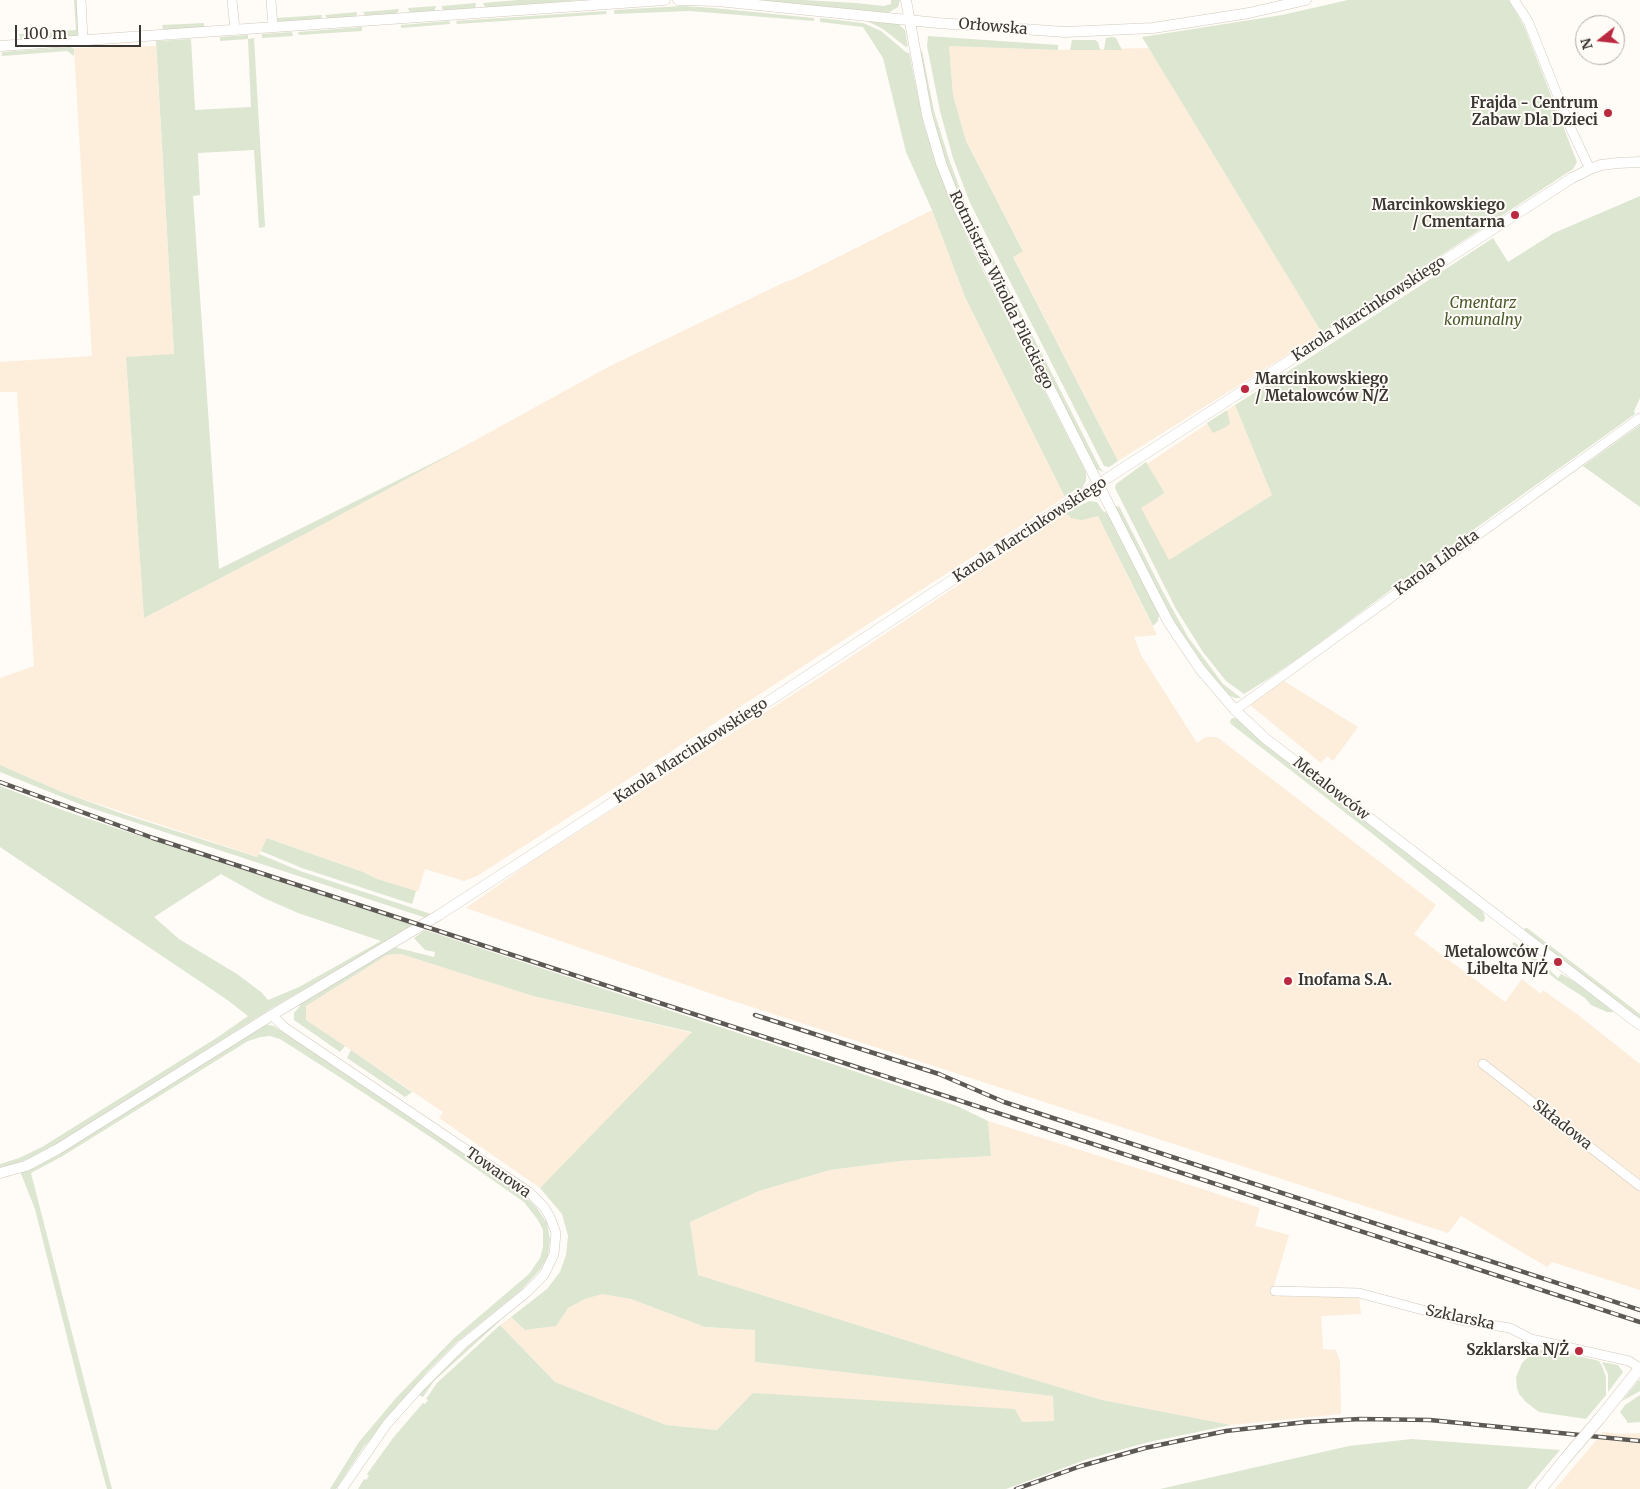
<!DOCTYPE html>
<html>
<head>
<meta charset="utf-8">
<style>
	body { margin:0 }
	#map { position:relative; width:1640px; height:1489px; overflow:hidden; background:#fffbf6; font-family:Merriweather,serif }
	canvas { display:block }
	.north { position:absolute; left:1575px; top:15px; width:50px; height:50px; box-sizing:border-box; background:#fffbf6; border:1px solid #b0aca8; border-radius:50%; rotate:254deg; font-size:14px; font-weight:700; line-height:20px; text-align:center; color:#3a3632 }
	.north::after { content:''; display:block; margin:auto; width:18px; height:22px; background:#ba293f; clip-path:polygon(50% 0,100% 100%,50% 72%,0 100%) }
	.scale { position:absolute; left:15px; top:25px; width:126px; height:22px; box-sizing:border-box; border:2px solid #3a3632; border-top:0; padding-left:6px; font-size:15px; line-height:18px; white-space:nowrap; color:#3a3632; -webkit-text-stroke:4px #fffbf6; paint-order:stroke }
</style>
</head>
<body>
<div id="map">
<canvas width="1640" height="1489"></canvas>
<div class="north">N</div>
<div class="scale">100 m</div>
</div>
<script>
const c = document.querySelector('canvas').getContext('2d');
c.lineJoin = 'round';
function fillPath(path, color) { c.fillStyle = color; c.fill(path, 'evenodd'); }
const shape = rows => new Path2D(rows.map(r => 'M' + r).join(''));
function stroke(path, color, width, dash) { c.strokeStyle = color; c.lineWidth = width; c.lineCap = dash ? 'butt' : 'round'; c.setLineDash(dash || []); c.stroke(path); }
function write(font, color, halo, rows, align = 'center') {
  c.font = font + ' Merriweather,serif'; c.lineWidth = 4; c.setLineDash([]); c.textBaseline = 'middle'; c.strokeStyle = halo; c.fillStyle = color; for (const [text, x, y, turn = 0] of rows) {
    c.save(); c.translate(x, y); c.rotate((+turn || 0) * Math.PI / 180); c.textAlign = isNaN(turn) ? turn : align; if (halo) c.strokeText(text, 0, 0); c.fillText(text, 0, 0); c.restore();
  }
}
const built = shape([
	[156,46,174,355,126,357,144,618,307,533,610,366,785,282,794,279,932,210,965,297,1065,497,616,787,477,876,464,881,425,869,418,892,377,879,363,872,268,838,258,857,62,792,0,765,0,678,34,666,17,392,0,392,0,362,92,356,74,48],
	[949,46,1058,50,1149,48,1322,333,1118,461,1013,256,1023,250,966,141,953,95],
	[1235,405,1272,495,1168,561,1140,508,1163,494,1164,492,1147,464],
	[1066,513,1071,518,1098,516,1157,635,1134,637,1141,655,1197,743,1206,737,1217,737,1436,905,1414,934,1505,1002,1522,979,1541,994,1543,990,1578,1015,1640,1064,1640,1290,1552,1262,1547,1267,1461,1216,1448,1233,718,996,466,908,534,860,825,674],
	[1284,681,1358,727,1333,761,1327,756,1321,763,1250,705],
	[401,954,533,996,693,1033,540,1188,439,1118,443,1112,306,1020,306,1006,387,955],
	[988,1121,1172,1179,1260,1208,1255,1226,1289,1235,1274,1286,1275,1295,1295,1297,1359,1296,1361,1314,1321,1316,1323,1349,1336,1350,1340,1361,1341,1414,1231,1425,1102,1400,975,1362,698,1275,690,1222,759,1191,830,1170,899,1161,991,1156],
	[602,1294,631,1299,705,1327,756,1330,755,1362,1053,1396,1054,1421,1022,1422,754,1393,717,1430,666,1425,555,1382,500,1325,511,1317,525,1330,556,1326,568,1308,585,1299],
	[1603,1432,1623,1434,1640,1433,1640,1489,1555,1489]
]);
const green = shape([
	[74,0,77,0,80,30,77,36,21,41,19,34,76,30],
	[519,0,581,0,486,9,483,3],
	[743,0,803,0,856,3,884,6,891,4,891,0,900,0,898,7,888,13],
	[1348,0,1509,0,1524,26,1577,162,1573,169,1322,333,1142,37,1282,15],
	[476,3,475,9,443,11,442,6],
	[436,6,434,12,410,13,408,8],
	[683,6,713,8,814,18,814,21,689,11,614,14,614,10],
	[399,9,397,14,366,17,363,12],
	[606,11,607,14,457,24,456,21],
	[357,12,356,17,327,19,325,15],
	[322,15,321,19,278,22,277,18],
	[820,18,863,23,881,31,907,53,909,52,924,125,942,179,952,205,975,255,1086,472,1086,481,1082,488,1077,492,1076,489,1065,497,965,297,932,210,906,152,883,58,863,27,820,22],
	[865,20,897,23,905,30,908,47,906,47,883,29],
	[449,21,450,24,401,28,401,25],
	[204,23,204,28,164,31,162,25],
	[362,27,362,31,299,35,298,32],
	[292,32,293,36,262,38,262,34],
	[248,35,248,39,254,38,265,227,259,228,254,150,198,153,200,195,193,196,219,569,463,448,307,533,144,618,126,357,174,354,156,41,191,39,195,110,251,107,248,39,220,41,220,37],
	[928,36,1058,45,1058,50,949,46,953,95,966,141,1023,251,1013,257,1118,461,1109,467,1104,466,1102,462,970,203,953,158,940,111,927,46],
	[1112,37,1116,38,1122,50,1104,50,1106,38],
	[1072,40,1095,40,1098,42,1100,50,1070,50],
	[70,47,74,49,74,56,67,51,2,56,2,52],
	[919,51,922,51,934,111,949,159,966,205,1100,468,1104,472,1096,469,962,208,945,161,930,113],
	[1640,196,1640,398,1634,411,1635,414,1427,563,1306,653,1268,679,1244,694,1226,681,1203,652,1176,609,1117,492,1115,488,1116,484,1146,462,1164,492,1163,494,1141,508,1169,560,1272,495,1235,405,1314,355,1493,238,1508,262,1554,233],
	[1227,410,1230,423,1226,427,1213,433,1207,423],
	[1640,425,1640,507,1583,466],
	[1089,501,1097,502,1103,511,1107,513,1159,614,1158,621,1153,626,1098,516,1082,520,1071,518,1066,513],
	[1119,506,1163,592,1188,637,1223,684,1241,698,1235,698,1227,694,1209,672,1177,627,1115,507],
	[1232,718,1238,719,1482,910,1485,917,1484,921,1481,922,1374,835,1231,724,1230,721],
	[0,765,62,792,126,815,257,857,259,854,300,871,431,914,426,918,82,805,0,772],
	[0,786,65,811,131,833,414,925,272,1008,40,1155,0,1169,0,1164,19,1158,42,1147,218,1037,248,1016,226,999,0,847],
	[221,874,264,898,298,913,381,941,299,987,268,1000,261,992,237,974,179,939,154,917],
	[267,838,363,872,377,879,416,891,412,904,302,868,261,851],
	[1525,928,1527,928,1640,1014,1640,1018,1524,930],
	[425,930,878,1079,957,1106,988,1121,991,1156,899,1161,830,1170,759,1191,690,1222,698,1275,975,1362,1102,1400,1231,1425,1149,1442,1088,1459,1006,1489,358,1489,364,1479,366,1480,369,1476,367,1474,393,1438,423,1403,425,1404,428,1400,426,1399,437,1383,500,1325,555,1382,666,1425,717,1430,753,1393,1015,1409,1022,1422,1054,1421,1053,1396,755,1362,755,1330,705,1327,631,1299,602,1294,585,1299,568,1308,556,1326,525,1330,511,1317,547,1289,560,1272,566,1255,568,1236,562,1214,540,1188,692,1032,533,996,401,954,387,955,306,1006,306,1020,345,1046,340,1052,294,1020,294,1013,300,1006,299,1003,394,947,434,957,435,952,425,950,414,938],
	[1514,942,1542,963,1558,978,1561,974,1581,985,1614,1012,1607,1012,1591,1005,1585,998,1557,980,1512,944],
	[264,1024,274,1026,489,1170,529,1200,537,1208,547,1223,550,1240,548,1256,540,1270,520,1291,458,1341,427,1372,363,1448,336,1489,330,1489,359,1442,396,1398,454,1338,529,1274,540,1258,543,1247,543,1230,538,1220,524,1202,435,1140,341,1078,280,1039,270,1036,261,1037,248,1041,61,1157,31,1173,112,1489,107,1489,82,1397,35,1209,20,1171],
	[351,1050,403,1086,412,1092,405,1097,347,1058],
	[497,1321,500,1321,434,1381,423,1397,419,1395,432,1379],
	[1549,1349,1599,1361,1602,1366,1606,1377,1606,1395,1586,1419,1539,1412,1526,1402,1519,1394,1517,1388,1516,1377,1522,1363,1532,1353,1541,1350],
	[1602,1362,1618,1365,1623,1372,1608,1392,1608,1374],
	[1640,1380,1640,1391,1622,1401,1638,1381],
	[1640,1395,1640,1422,1627,1423,1627,1421,1620,1412,1625,1405],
	[1412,1439,1560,1450,1527,1489,1160,1489,1349,1446]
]);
const minor = shape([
	[81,0,83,40],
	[232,0,235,30],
	[271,0,273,27],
	[1514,0,1528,21,1570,127,1590,169],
	[1235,710,1640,418],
	[272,1015,284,1027,529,1192,544,1207,550,1217,556,1233,554,1254,544,1275,527,1292,463,1344,421,1386,387,1424,342,1489],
	[1483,1064,1640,1186],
	[1275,1291,1359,1293,1460,1320,1510,1328,1531,1339,1629,1361,1640,1368]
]);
const tertiary = shape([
	[678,0,717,1,938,23,1065,32,1153,28,1249,13,1306,0],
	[906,0,927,115,941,163,959,209,1153,592,1169,623,1200,669,1235,710,1266,739,1640,1025],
	[0,46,665,0],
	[0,1173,26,1166,58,1149,272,1015,439,915,769,701,1063,507,1572,178,1590,169,1601,165,1618,163,1640,162]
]);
const secondary = shape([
	[1600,1418,1640,1368],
	[1541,1489,1565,1459]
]);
const rail = shape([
	[0,782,153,838,1640,1322],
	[755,1015,939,1074,1004,1102,1640,1310],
	[1016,1489,1081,1466,1145,1448,1226,1431,1306,1422,1360,1419,1430,1420,1640,1441]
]);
const secondaryBridge = shape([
	[1565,1459,1600,1418]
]);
const markers = [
	[1608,113,5,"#ba293f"],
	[1515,215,5,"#ba293f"],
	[1245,389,5,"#ba293f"],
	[1558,962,5,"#ba293f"],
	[1288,981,5,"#ba293f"],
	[1579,1351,5,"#ba293f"]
];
const streetNames = [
	["Orłowska",993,27,5],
	["Rotmistrza Witolda Pileckiego",1001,290,64],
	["Karola Marcinkowskiego",1369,309,-33],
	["Karola Marcinkowskiego",1030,530,-33],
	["Karola Libelta",1437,563,-36],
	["Karola Marcinkowskiego",691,751,-33],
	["Metalowców",1331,789,38],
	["Składowa",1562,1125,38],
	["Towarowa",498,1173,35],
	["Szklarska",1460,1318,12]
];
const poiNames = [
	["Frajda - Centrum",1598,104],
	["Zabaw Dla Dzieci",1598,121],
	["Marcinkowskiego",1505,206],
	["/ Cmentarna",1505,223],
	["Marcinkowskiego",1255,380,"left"],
	["/ Metalowców N/Ż",1255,397,"left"],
	["Metalowców /",1548,953],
	["Libelta N/Ż",1548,970],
	["Inofama S.A.",1298,981,"left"],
	["Szklarska N/Ż",1569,1351]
];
const parkNames = [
	["Cmentarz",1483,304],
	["komunalny",1483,321]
];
fillPath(built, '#fceedb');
fillPath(green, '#dce6d1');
stroke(minor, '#d1c9bc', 10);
stroke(tertiary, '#d1c9bc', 11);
stroke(secondary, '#d1c9bc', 12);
stroke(minor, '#fff', 9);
stroke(tertiary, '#fff', 10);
stroke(secondary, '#fff', 11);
stroke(rail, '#5c5854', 4.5);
stroke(rail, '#fffbf6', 2.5, [8]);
stroke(secondaryBridge, '#d1c9bc', 12, []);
stroke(secondaryBridge, '#fff', 11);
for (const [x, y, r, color] of markers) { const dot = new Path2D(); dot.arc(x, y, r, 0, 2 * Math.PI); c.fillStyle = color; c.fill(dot); stroke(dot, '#fffbf6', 2); }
write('15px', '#3a3632', '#fffbf6', streetNames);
write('bold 15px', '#3a3632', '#fffbf6', poiNames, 'right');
write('italic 15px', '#475a2b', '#fffbf6', parkNames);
</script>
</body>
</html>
